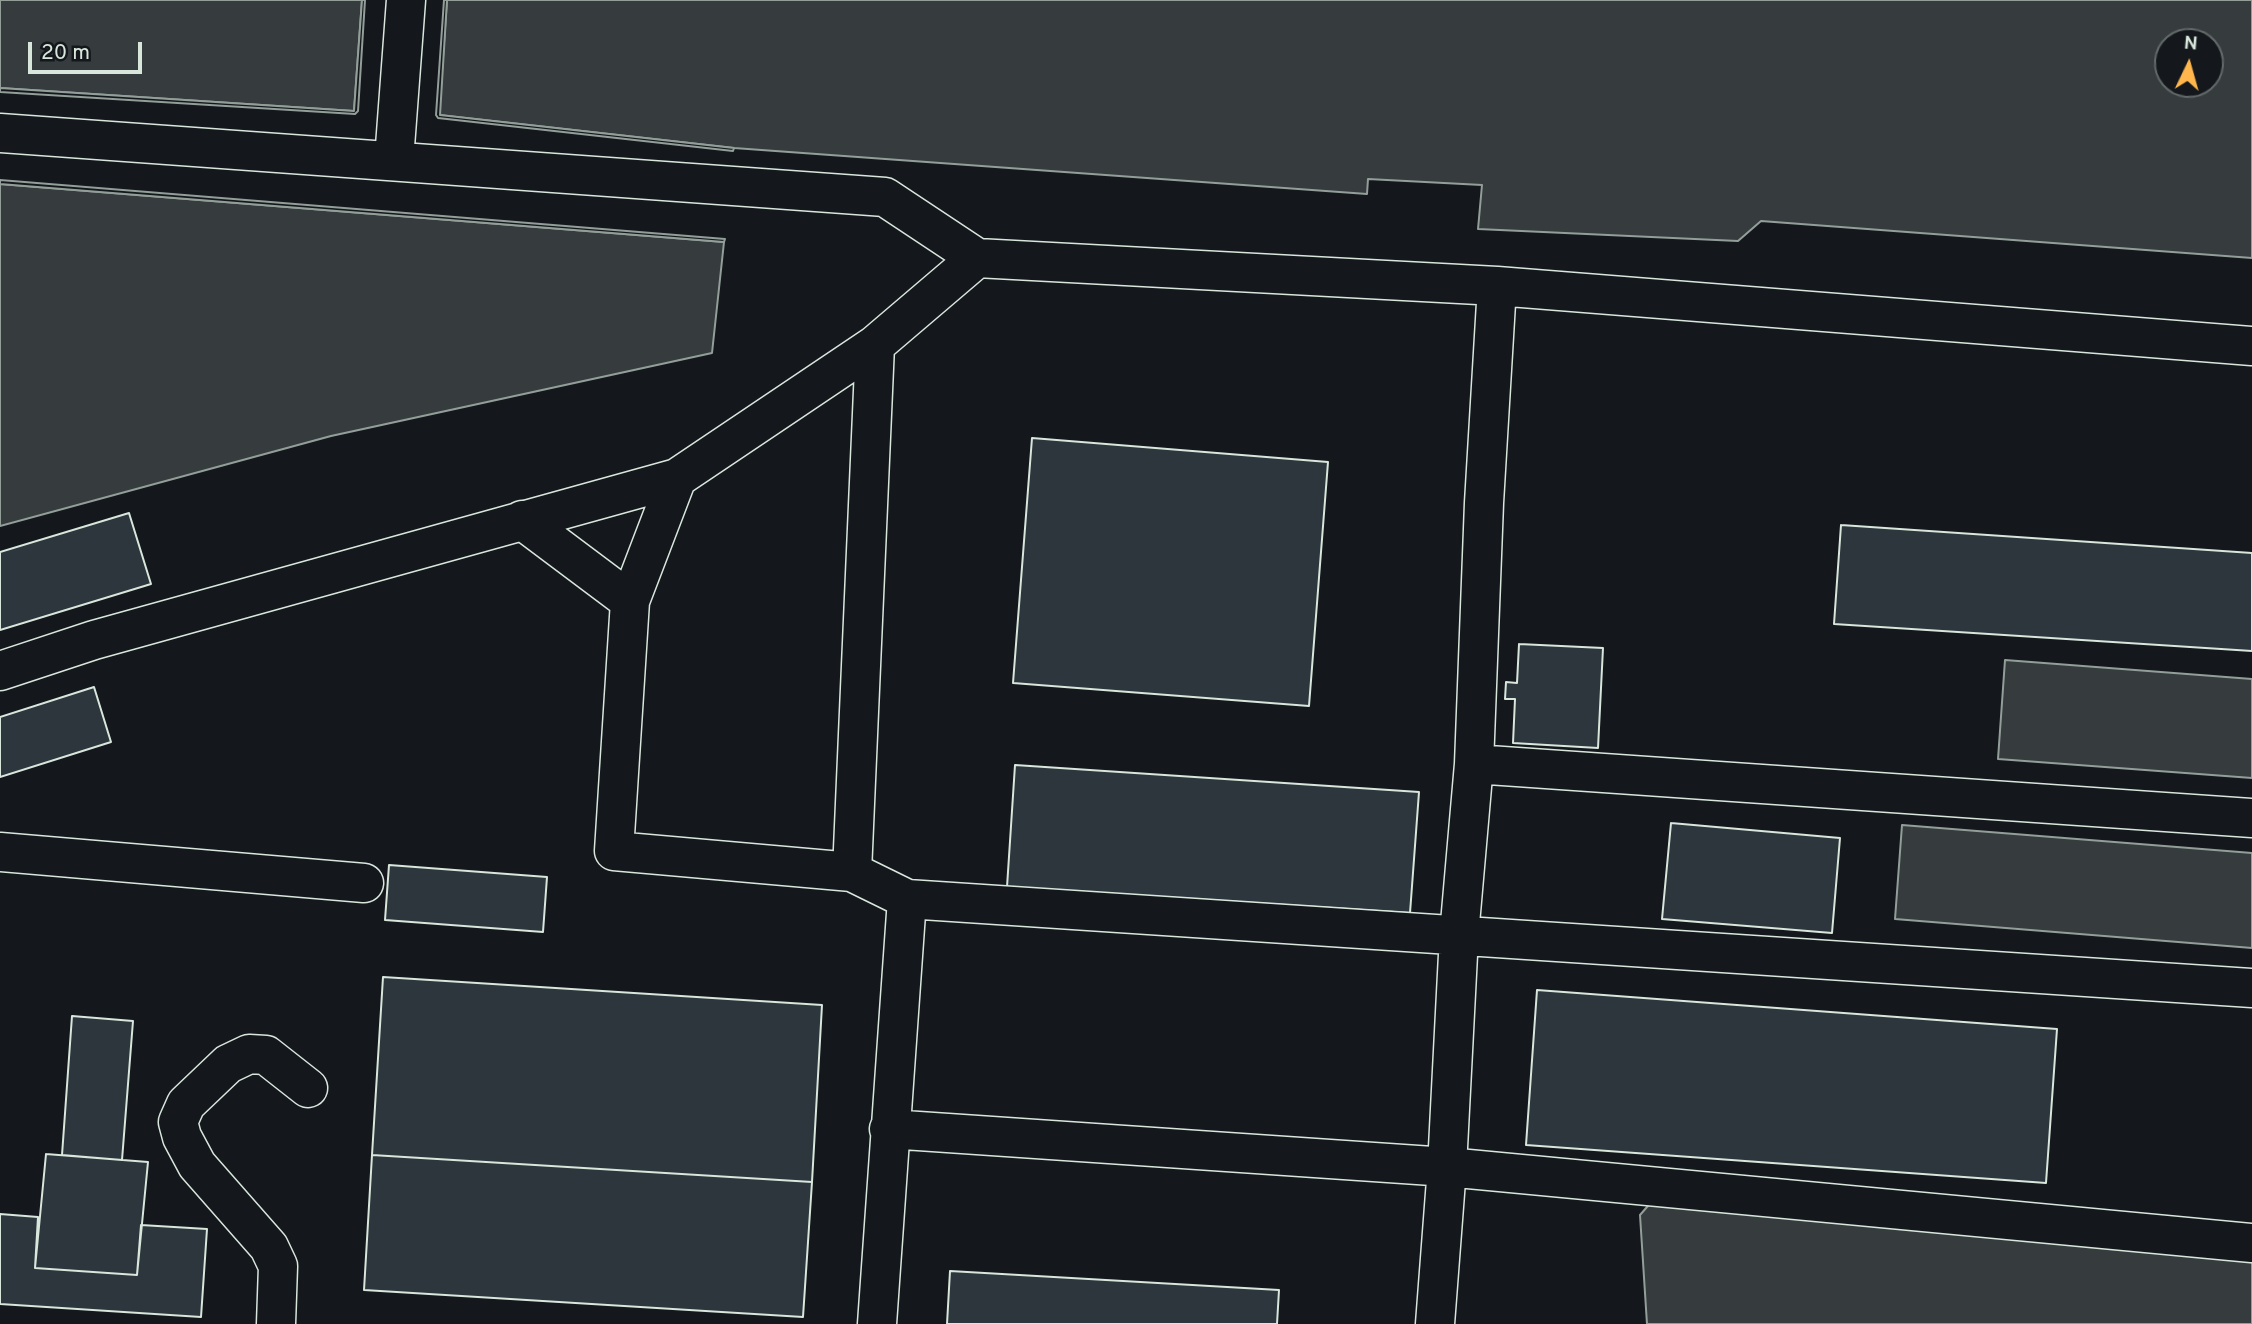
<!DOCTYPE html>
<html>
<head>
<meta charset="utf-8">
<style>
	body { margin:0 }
	#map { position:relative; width:2252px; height:1324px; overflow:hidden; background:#14181c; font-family:Overpass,sans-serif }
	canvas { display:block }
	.north { position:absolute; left:2154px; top:28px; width:70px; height:70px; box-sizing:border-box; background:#14181c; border:2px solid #626a69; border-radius:50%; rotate:5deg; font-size:19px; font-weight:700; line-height:28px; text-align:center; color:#d8e6dc }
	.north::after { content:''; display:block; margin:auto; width:24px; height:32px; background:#ffb74d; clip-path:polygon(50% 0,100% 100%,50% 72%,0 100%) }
	.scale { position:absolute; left:28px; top:42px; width:114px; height:32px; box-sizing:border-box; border:4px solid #d8e6dc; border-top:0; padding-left:9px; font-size:21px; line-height:24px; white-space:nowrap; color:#d8e6dc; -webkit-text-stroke:5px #14181c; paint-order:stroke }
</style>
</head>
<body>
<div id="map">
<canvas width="2252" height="1324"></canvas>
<div class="north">N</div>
<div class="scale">20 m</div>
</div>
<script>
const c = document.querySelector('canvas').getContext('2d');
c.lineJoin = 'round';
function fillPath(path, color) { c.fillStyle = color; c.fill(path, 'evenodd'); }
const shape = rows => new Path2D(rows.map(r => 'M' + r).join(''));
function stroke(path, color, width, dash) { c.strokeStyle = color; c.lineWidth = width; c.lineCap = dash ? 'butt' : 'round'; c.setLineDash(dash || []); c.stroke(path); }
const water = shape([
	[0,0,362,0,354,111,0,88,0,0],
	[447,0,2252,0,2252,258,1761,221,1738,241,1478,229,1482,185,1368,179,1367,194,734,148,439,115,447,0],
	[2168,42,2210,42,2210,84,2168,84,2168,42],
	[0,184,724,242,712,353,331,436,0,526,0,184],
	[2005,660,2252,679,2252,778,1998,759,2005,660],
	[1902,825,2252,853,2252,948,1895,919,1902,825],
	[1654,1199,2252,1257,2252,1324,1647,1324,1640,1215,1654,1199]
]);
const pier = shape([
	[362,0,365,0,358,111,355,114,0,92,0,88,354,111,362,0],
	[444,0,447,0,440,115,734,148,733,151,438,118,436,115,444,0],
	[0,180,725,239,724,242,0,184,0,180]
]);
const building = shape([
	[1032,438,1328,462,1309,706,1013,683,1032,438],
	[129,513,151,584,0,630,0,552,129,513],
	[1841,525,2252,553,2252,651,1834,624,1841,525],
	[1519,644,1603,648,1598,748,1513,743,1515,699,1505,699,1506,682,1517,683,1519,644],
	[94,687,111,742,0,777,0,717,94,687],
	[1015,765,1419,792,1410,913,1007,887,1015,765],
	[1671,823,1840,838,1832,933,1662,919,1671,823],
	[389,865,547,877,543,932,385,920,389,865],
	[383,977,822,1005,812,1182,372,1155,383,977],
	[1537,990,2057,1029,2046,1183,1526,1145,1537,990],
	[72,1016,133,1021,122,1160,62,1155,72,1016],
	[46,1154,148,1162,137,1275,35,1268,46,1154],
	[372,1155,812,1182,803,1317,364,1290,372,1155],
	[0,1214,38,1217,35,1268,137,1275,141,1225,207,1229,201,1317,0,1304,0,1214],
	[950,1271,1279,1290,1277,1324,947,1324,950,1271]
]);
const minor = shape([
	[0,133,885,197,977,258,1497,286,2252,346],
	[394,160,406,0],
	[677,478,630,601,614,851,852,872,907,899,2252,988],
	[522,520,630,601],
	[0,671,94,640,677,478,875,345,977,258],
	[1474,764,2252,818],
	[0,852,364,883],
	[852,872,875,345],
	[889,1129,1447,1167,2252,1243],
	[276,1324,278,1266,269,1247,197,1165,182,1137,178,1122,186,1104,228,1064,249,1054,266,1055,308,1088],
	[877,1324,907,899],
	[1435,1324,1447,1167,1459,935,1474,764,1484,503,1497,286]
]);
fillPath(water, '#363b3e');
stroke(water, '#939e99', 2);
fillPath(pier, '#14181c');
stroke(pier, '#939e99', 2);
fillPath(building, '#2c363c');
stroke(building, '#d8e6dc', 2);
stroke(minor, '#d8e6dc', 41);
stroke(minor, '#14181c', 38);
</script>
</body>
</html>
